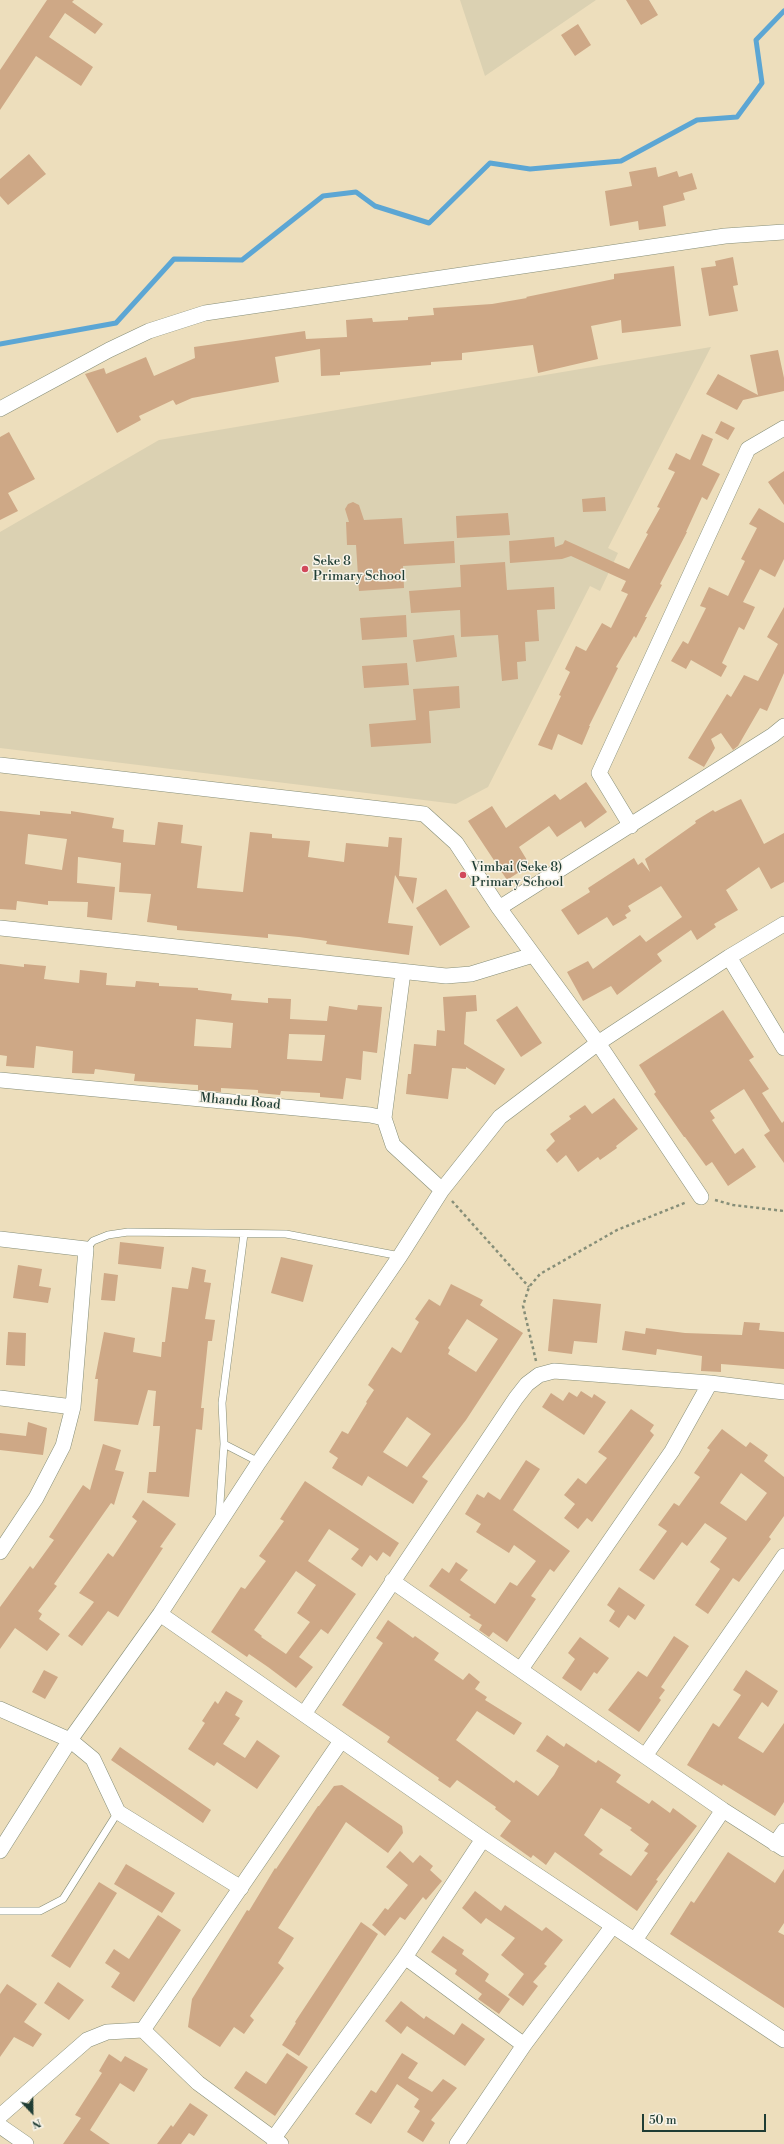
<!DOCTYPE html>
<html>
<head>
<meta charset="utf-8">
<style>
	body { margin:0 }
	#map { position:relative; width:784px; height:2144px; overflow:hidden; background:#eddebc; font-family:"Libre Bodoni",serif }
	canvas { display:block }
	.north { position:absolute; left:12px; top:2092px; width:40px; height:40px; -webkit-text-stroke:3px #f7f3e8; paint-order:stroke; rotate:158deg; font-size:11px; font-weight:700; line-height:16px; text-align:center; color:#1f3d34 }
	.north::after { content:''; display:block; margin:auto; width:14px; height:18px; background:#1f3d34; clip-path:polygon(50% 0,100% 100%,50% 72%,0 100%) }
	.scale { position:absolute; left:642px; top:2114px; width:124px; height:18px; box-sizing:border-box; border:2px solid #1f3d34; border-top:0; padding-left:5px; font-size:12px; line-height:14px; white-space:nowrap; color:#1f3d34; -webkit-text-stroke:3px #f7f3e8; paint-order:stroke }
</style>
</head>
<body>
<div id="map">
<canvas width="784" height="2144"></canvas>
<div class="north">N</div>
<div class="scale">50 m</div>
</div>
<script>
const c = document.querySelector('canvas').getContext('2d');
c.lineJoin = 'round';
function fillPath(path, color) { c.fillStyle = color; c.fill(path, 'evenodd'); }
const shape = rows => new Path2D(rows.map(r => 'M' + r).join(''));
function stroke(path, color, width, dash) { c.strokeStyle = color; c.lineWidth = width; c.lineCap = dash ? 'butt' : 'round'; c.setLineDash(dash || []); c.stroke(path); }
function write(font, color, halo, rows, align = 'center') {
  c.font = font + ' "Libre Bodoni",serif'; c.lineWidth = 3; c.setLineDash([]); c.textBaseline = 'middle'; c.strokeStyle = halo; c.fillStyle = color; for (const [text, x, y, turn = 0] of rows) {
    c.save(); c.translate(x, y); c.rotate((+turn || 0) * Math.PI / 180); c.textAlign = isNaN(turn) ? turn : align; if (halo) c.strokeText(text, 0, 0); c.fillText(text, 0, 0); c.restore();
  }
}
const built = shape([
	[460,0,596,0,485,76],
	[711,347,608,548,618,553,600,591,590,586,488,787,456,804,0,748,0,532,159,440]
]);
const stream = shape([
	[0,344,116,323,174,259,242,260,323,196,356,192,375,206,429,223,490,163,530,169,621,161,697,120,737,117,762,83,756,40,784,11]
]);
const building = shape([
	[47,0,74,0,72,2,103,24,95,34,65,13,49,37,93,67,81,86,36,56,0,110,0,70],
	[626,0,649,0,658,15,641,25],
	[578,24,591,45,575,56,561,35],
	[29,154,46,174,8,205,0,196,0,179],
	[656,167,658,177,677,171,679,177,692,173,697,189,683,193,685,200,663,206,666,226,639,230,638,221,610,226,605,191,632,186,629,172],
	[733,257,738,285,733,286,738,311,709,316,701,268,716,266,715,261],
	[674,266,681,326,622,333,621,320,591,326,598,359,538,373,533,345,462,353,462,360,431,362,431,365,340,372,340,375,321,376,320,349,275,357,279,382,192,398,176,405,173,400,139,416,141,420,117,433,85,374,104,368,106,374,146,357,154,376,195,358,194,347,305,331,306,339,347,337,346,320,372,318,373,322,408,320,408,317,434,315,433,308,492,304,527,298,526,297,614,279,614,274],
	[778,350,784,378,784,391,743,400,737,410,706,394,718,374,758,395,750,355],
	[721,421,735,428,728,440,715,433],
	[9,432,35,479,8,493,18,511,0,520,0,437],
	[702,434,713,439,702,465,720,474,707,500,702,497,686,532,687,532,660,584,662,585,645,617,647,617,636,638,634,636,616,667,618,668,589,726,590,726,582,745,558,734,552,750,538,745,561,696,559,695,570,672,565,669,576,646,586,651,602,623,611,628,628,594,621,591,626,581,571,556,562,559,510,563,509,541,554,537,555,547,563,544,565,540,629,569,648,534,646,533,660,508,657,507,675,472,668,469,676,453,690,460],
	[784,471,784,505,768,482],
	[605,497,606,511,583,512,582,499],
	[353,502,359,505,364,520,402,518,404,544,454,541,455,563,403,566,404,588,359,591,356,545,347,545,346,522,349,522,345,509,348,504],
	[759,508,784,523,784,559,775,577,760,569,743,602,755,607,744,630,739,627,722,663,727,666,721,677,691,660,686,669,671,661,683,641,688,644,706,608,700,606,709,587,728,596,745,561,741,559,757,528,749,524],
	[508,513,510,535,457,538,456,516],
	[505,562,507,590,554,587,555,609,537,610,539,641,525,642,526,661,517,662,518,679,502,681,498,635,461,637,460,610,411,613,409,591,461,587,460,565],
	[784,607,784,673,767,711,760,708,738,746,733,750,721,733,711,739,715,748,704,767,688,758,727,694,731,697,744,675,758,681,778,644,767,637],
	[406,615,407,637,362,640,360,618],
	[454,635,457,657,416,662,413,640],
	[407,663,409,685,364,688,362,666],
	[459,686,460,708,429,711,431,743,371,747,369,724,416,720,413,689],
	[586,782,607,812,585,828,581,821,557,837,549,826,519,847,530,865,507,880,468,821,492,806,506,828,555,794,560,800],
	[741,799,764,844,784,833,784,882,771,889,759,867,726,890,738,910,714,924,716,927,697,940,691,930,657,954,662,961,617,995,611,986,583,1001,567,972,588,961,593,969,640,935,646,942,682,917,661,886,628,906,631,911,625,915,627,918,613,926,607,917,578,935,561,910,590,892,588,888,634,858,638,865,642,862,650,872,645,859,696,823,695,821,713,810,715,812],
	[0,811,40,815,40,811,71,814,71,811,114,818,112,828,124,830,123,842,155,845,158,822,183,825,181,843,202,846,197,888,243,892,250,832,272,834,272,838,310,841,308,857,344,862,346,843,388,847,389,837,402,838,399,876,417,878,413,904,395,875,388,923,413,926,409,955,326,944,327,941,299,937,268,934,268,938,177,930,177,926,147,922,151,894,119,892,121,863,78,857,77,883,115,887,112,920,87,917,88,902,48,901,48,905,17,901,16,910,0,909],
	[28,834,67,839,62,870,25,864],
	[446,889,470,927,440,946,416,908],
	[0,964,24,967,24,964,46,966,44,979,79,983,80,970,107,973,106,985,135,987,136,981,159,983,159,986,198,988,198,990,232,994,231,1000,268,1003,268,998,291,999,290,1019,327,1021,329,1006,357,1010,358,1005,382,1007,377,1053,363,1051,361,1080,346,1078,343,1099,320,1097,320,1093,281,1091,280,1095,258,1093,258,1090,221,1088,221,1092,198,1090,198,1085,134,1081,135,1074,95,1069,94,1074,72,1073,73,1051,36,1046,34,1068,6,1066,7,1056,0,1055],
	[196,1019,233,1023,231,1048,194,1046],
	[289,1034,325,1035,322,1061,287,1059],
	[476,995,477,1011,466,1012,464,1044,505,1069,495,1085,466,1067,466,1069,452,1068,448,1099,406,1094,408,1074,411,1074,414,1044,436,1046,437,1030,445,1031,443,997],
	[517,1006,542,1043,521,1057,496,1020],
	[723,1010,754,1057,749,1060,769,1089,762,1093,782,1123,784,1121,784,1163,764,1135,770,1131,744,1089,710,1111,715,1118,712,1120,735,1154,743,1148,756,1167,728,1186,712,1162,706,1166,685,1137,684,1137,654,1094,656,1092,639,1065],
	[614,1098,638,1129,616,1146,617,1148,600,1160,598,1157,578,1172,566,1155,557,1163,546,1150,555,1141,550,1134,571,1119,569,1116,585,1105,592,1114],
	[120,1242,164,1247,161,1269,118,1264],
	[281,1257,313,1265,303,1302,271,1293],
	[18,1265,42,1269,39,1286,51,1288,48,1303,13,1298],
	[192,1267,206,1270,204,1282,211,1283,205,1319,215,1320,212,1341,208,1341,205,1370,201,1408,204,1408,202,1430,196,1429,189,1497,147,1493,149,1472,156,1472,160,1426,153,1426,156,1391,148,1390,138,1425,94,1421,98,1379,95,1379,104,1332,135,1338,133,1352,161,1357,162,1342,165,1342,172,1287,188,1289],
	[104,1273,118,1275,115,1301,101,1300],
	[451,1284,483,1300,480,1305,523,1333,466,1420,422,1477,428,1481,413,1504,368,1476,362,1486,332,1468,338,1458,329,1452,342,1431,348,1434,367,1403,366,1402,374,1390,368,1385,392,1347,401,1353,419,1322,415,1319,429,1299,440,1306],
	[467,1319,498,1339,476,1372,448,1354,450,1350,448,1348],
	[407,1417,431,1434,407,1467,383,1452],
	[553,1299,601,1304,597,1343,574,1341,572,1354,548,1351],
	[744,1322,760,1323,759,1330,784,1332,784,1369,721,1364,721,1372,701,1371,702,1356,657,1349,656,1355,622,1350,625,1331,645,1334,646,1328,685,1333,742,1335],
	[8,1332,26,1333,25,1366,6,1365],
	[581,1391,592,1398,594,1394,606,1402,584,1435,542,1407,551,1393,563,1401,569,1392,577,1397],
	[631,1409,654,1425,650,1431,654,1435,592,1522,587,1518,578,1529,564,1518,575,1504,564,1495,578,1478,586,1484,607,1458,598,1452],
	[28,1422,47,1428,43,1455,0,1450,0,1433,26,1436],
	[722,1429,746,1447,750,1442,768,1455,764,1461,784,1477,784,1516,769,1537,771,1539,739,1582,733,1578,708,1614,695,1605,720,1569,710,1562,727,1538,705,1523,687,1546,682,1542,654,1580,639,1570,667,1531,658,1525,674,1503,679,1506,700,1477,694,1473,710,1450,707,1448],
	[741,1473,767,1493,746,1521,720,1503],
	[103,1444,121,1450,115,1470,124,1472,114,1505,111,1503,54,1584,57,1586,38,1611,42,1614,39,1619,60,1634,47,1651,15,1628,0,1649,0,1607,30,1566,33,1569,54,1540,49,1537,83,1485,90,1490],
	[526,1460,540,1469,513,1510,570,1551,554,1572,550,1569,531,1596,536,1599,507,1642,493,1632,489,1637,479,1630,482,1625,469,1617,471,1615,429,1586,442,1568,449,1573,456,1562,468,1570,460,1580,495,1604,510,1582,517,1586,536,1561,514,1545,509,1553,476,1532,481,1524,465,1514,477,1494,484,1498,488,1492,500,1500],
	[305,1481,399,1543,390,1557,383,1552,377,1561,370,1555,362,1567,351,1559,359,1549,329,1529,308,1561,356,1594,328,1634,321,1629,299,1657,313,1667,296,1688,268,1667,249,1654,247,1657,211,1632,241,1587,245,1589,266,1561,259,1556,284,1521,280,1519],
	[296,1571,316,1585,297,1613,310,1622,286,1654,261,1637,262,1636,254,1630],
	[143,1500,176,1524,160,1547,163,1548,118,1617,108,1611,82,1646,68,1636,94,1602,79,1593,108,1553,113,1557,137,1521,132,1517],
	[619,1587,645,1605,635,1620,628,1615,619,1628,609,1621,615,1611,607,1605],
	[388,1620,413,1638,415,1636,439,1653,434,1660,463,1680,469,1673,480,1682,475,1689,487,1697,485,1700,522,1723,514,1735,477,1711,456,1740,514,1783,516,1780,538,1796,554,1775,559,1766,536,1751,547,1735,564,1747,566,1743,596,1763,598,1760,621,1775,616,1782,649,1804,652,1800,670,1813,673,1808,697,1826,656,1880,658,1881,637,1911,555,1852,546,1865,533,1855,531,1858,500,1836,511,1821,495,1809,496,1807,457,1780,450,1788,438,1780,439,1778,387,1742,390,1737,342,1705,383,1643,376,1638],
	[601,1808,632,1828,630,1830,649,1844,644,1851,648,1853,631,1876,599,1854,603,1850,584,1835],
	[674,1636,689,1646,661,1687,665,1690,659,1698,661,1700,639,1732,608,1710,638,1671,647,1677],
	[580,1637,609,1658,597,1674,594,1672,581,1691,562,1678,575,1659,568,1653],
	[44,1670,58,1677,45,1699,32,1692],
	[746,1670,778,1691,768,1707,762,1702,738,1738,763,1753,784,1723,784,1802,775,1816,723,1784,722,1786,687,1765,713,1723,719,1727,741,1695,733,1690],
	[226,1691,243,1701,235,1715,240,1718,223,1744,245,1758,257,1740,280,1756,257,1789,217,1762,214,1766,188,1749,205,1723,202,1721,215,1701,218,1704],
	[120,1747,211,1810,203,1823,111,1760],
	[342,1785,402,1826,403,1833,388,1853,346,1822,278,1928,294,1938,278,1963,284,1968,250,2016,254,2020,244,2034,234,2027,220,2047,188,2027,192,1999,247,1910,249,1911,275,1868,276,1869,318,1806,319,1806,334,1786],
	[400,1851,413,1863,420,1855,433,1866,430,1870,442,1881,426,1900,423,1897,405,1920,400,1917,385,1936,372,1925,385,1908,388,1910,408,1885,386,1867],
	[728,1852,775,1883,784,1869,784,1923,778,1932,784,1935,784,2008,670,1934,691,1901,694,1903],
	[126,1864,175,1893,162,1913,114,1884],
	[99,1882,117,1893,70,1968,51,1956],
	[475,1891,501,1911,505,1905,542,1931,546,1927,563,1940,544,1964,547,1966,533,1982,538,1986,523,2006,508,1995,524,1974,501,1955,515,1938,486,1918,481,1924,462,1908],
	[158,1915,181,1930,134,2002,111,1987,120,1973,105,1963,114,1949,129,1959],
	[361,1922,378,1934,299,2056,282,2045,296,2023,295,2022],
	[443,1936,464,1950,462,1954,489,1974,485,1981,510,1999,499,2014,478,1999,482,1994,455,1974,457,1970,431,1952],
	[58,1982,84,2000,69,2020,44,2003],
	[7,1984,37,2004,24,2022,42,2034,33,2047,14,2037,0,2057,0,1994],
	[401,2001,424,2019,426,2016,454,2035,462,2023,485,2039,465,2066,407,2026,401,2034,385,2021],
	[287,2053,308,2067,275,2116,234,2088,246,2071,266,2084],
	[402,2053,418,2063,408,2078,432,2092,443,2079,457,2088,431,2120,435,2123,423,2142,407,2132,420,2111,414,2107,419,2099,397,2084,371,2124,355,2114,371,2090,376,2093],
	[109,2054,121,2062,125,2056,148,2069,134,2092,120,2083,90,2130,110,2144,63,2144,81,2118,75,2115,102,2073,99,2071],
	[190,2103,208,2115,194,2136,189,2133,181,2144,157,2144,171,2125,173,2127]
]);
const path = shape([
	[715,1200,733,1205,784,1211],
	[452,1201,529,1287],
	[536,1361,523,1306,529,1287,540,1274,617,1230,687,1202]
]);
const service = shape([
	[244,1234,222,1403,224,1444,259,1462],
	[86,1249,93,1241,108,1235,128,1232,286,1234,400,1256],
	[219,1518,224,1444],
	[0,1911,40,1911,63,1899,118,1812]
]);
const minor = shape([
	[0,409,109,350,149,331,205,313,725,236,784,232],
	[0,765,424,814,456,843,499,908,598,1043,701,1197],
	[631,826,599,773,748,449,784,428],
	[499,908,773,735,784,726],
	[0,928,446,976,471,974,533,955],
	[729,957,784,1048],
	[0,1080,370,1115,384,1118,393,1145,442,1190],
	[384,1118,403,972],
	[0,1239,86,1249,73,1407,63,1446,36,1498,0,1552],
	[0,1398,73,1407],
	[392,1581,723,1810,784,1849],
	[160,1614,483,1839,784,2040],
	[521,1669,672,1451,710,1383],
	[0,1709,70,1740,93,1759,118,1812,241,1888],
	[304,1714,516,1398,527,1384,539,1375,554,1371,710,1383,784,1392],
	[645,1756,784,1556],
	[775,1844,784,1831],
	[0,1851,70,1740,160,1614,259,1462,400,1256,442,1190,500,1117,598,1043,729,957,784,924],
	[635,1940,723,1810],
	[405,1957,524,2045],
	[143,2030,341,1741],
	[0,2116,87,2040,107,2032,143,2030,198,2083,281,2144],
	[0,2126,26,2144],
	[273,2139,405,1957,483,1839],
	[457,2144,524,2045,612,1927]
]);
const markers = [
	[305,569,4,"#d1495b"],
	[463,875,4,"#d1495b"]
];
const poiNames = [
	["Seke 8",313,562],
	["Primary School",313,577],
	["Vimbai (Seke 8)",471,868],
	["Primary School",471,883]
];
const streetNames = [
	["Mhandu Road",240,1102,5]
];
fillPath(built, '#dbd1b2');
stroke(stream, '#5ca6d4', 5);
fillPath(building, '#cea886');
stroke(service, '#868e78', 8);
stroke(minor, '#868e78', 16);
stroke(path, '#868e78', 2.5, [3, 3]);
stroke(service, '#fff', 7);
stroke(minor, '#fff', 15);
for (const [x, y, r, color] of markers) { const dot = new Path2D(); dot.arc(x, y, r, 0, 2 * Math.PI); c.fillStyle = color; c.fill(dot); stroke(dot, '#f7f3e8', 1.5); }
write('13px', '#1f3d34', '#f7f3e8', poiNames, 'left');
write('13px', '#1f3d34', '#f7f3e8', streetNames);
</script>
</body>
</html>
